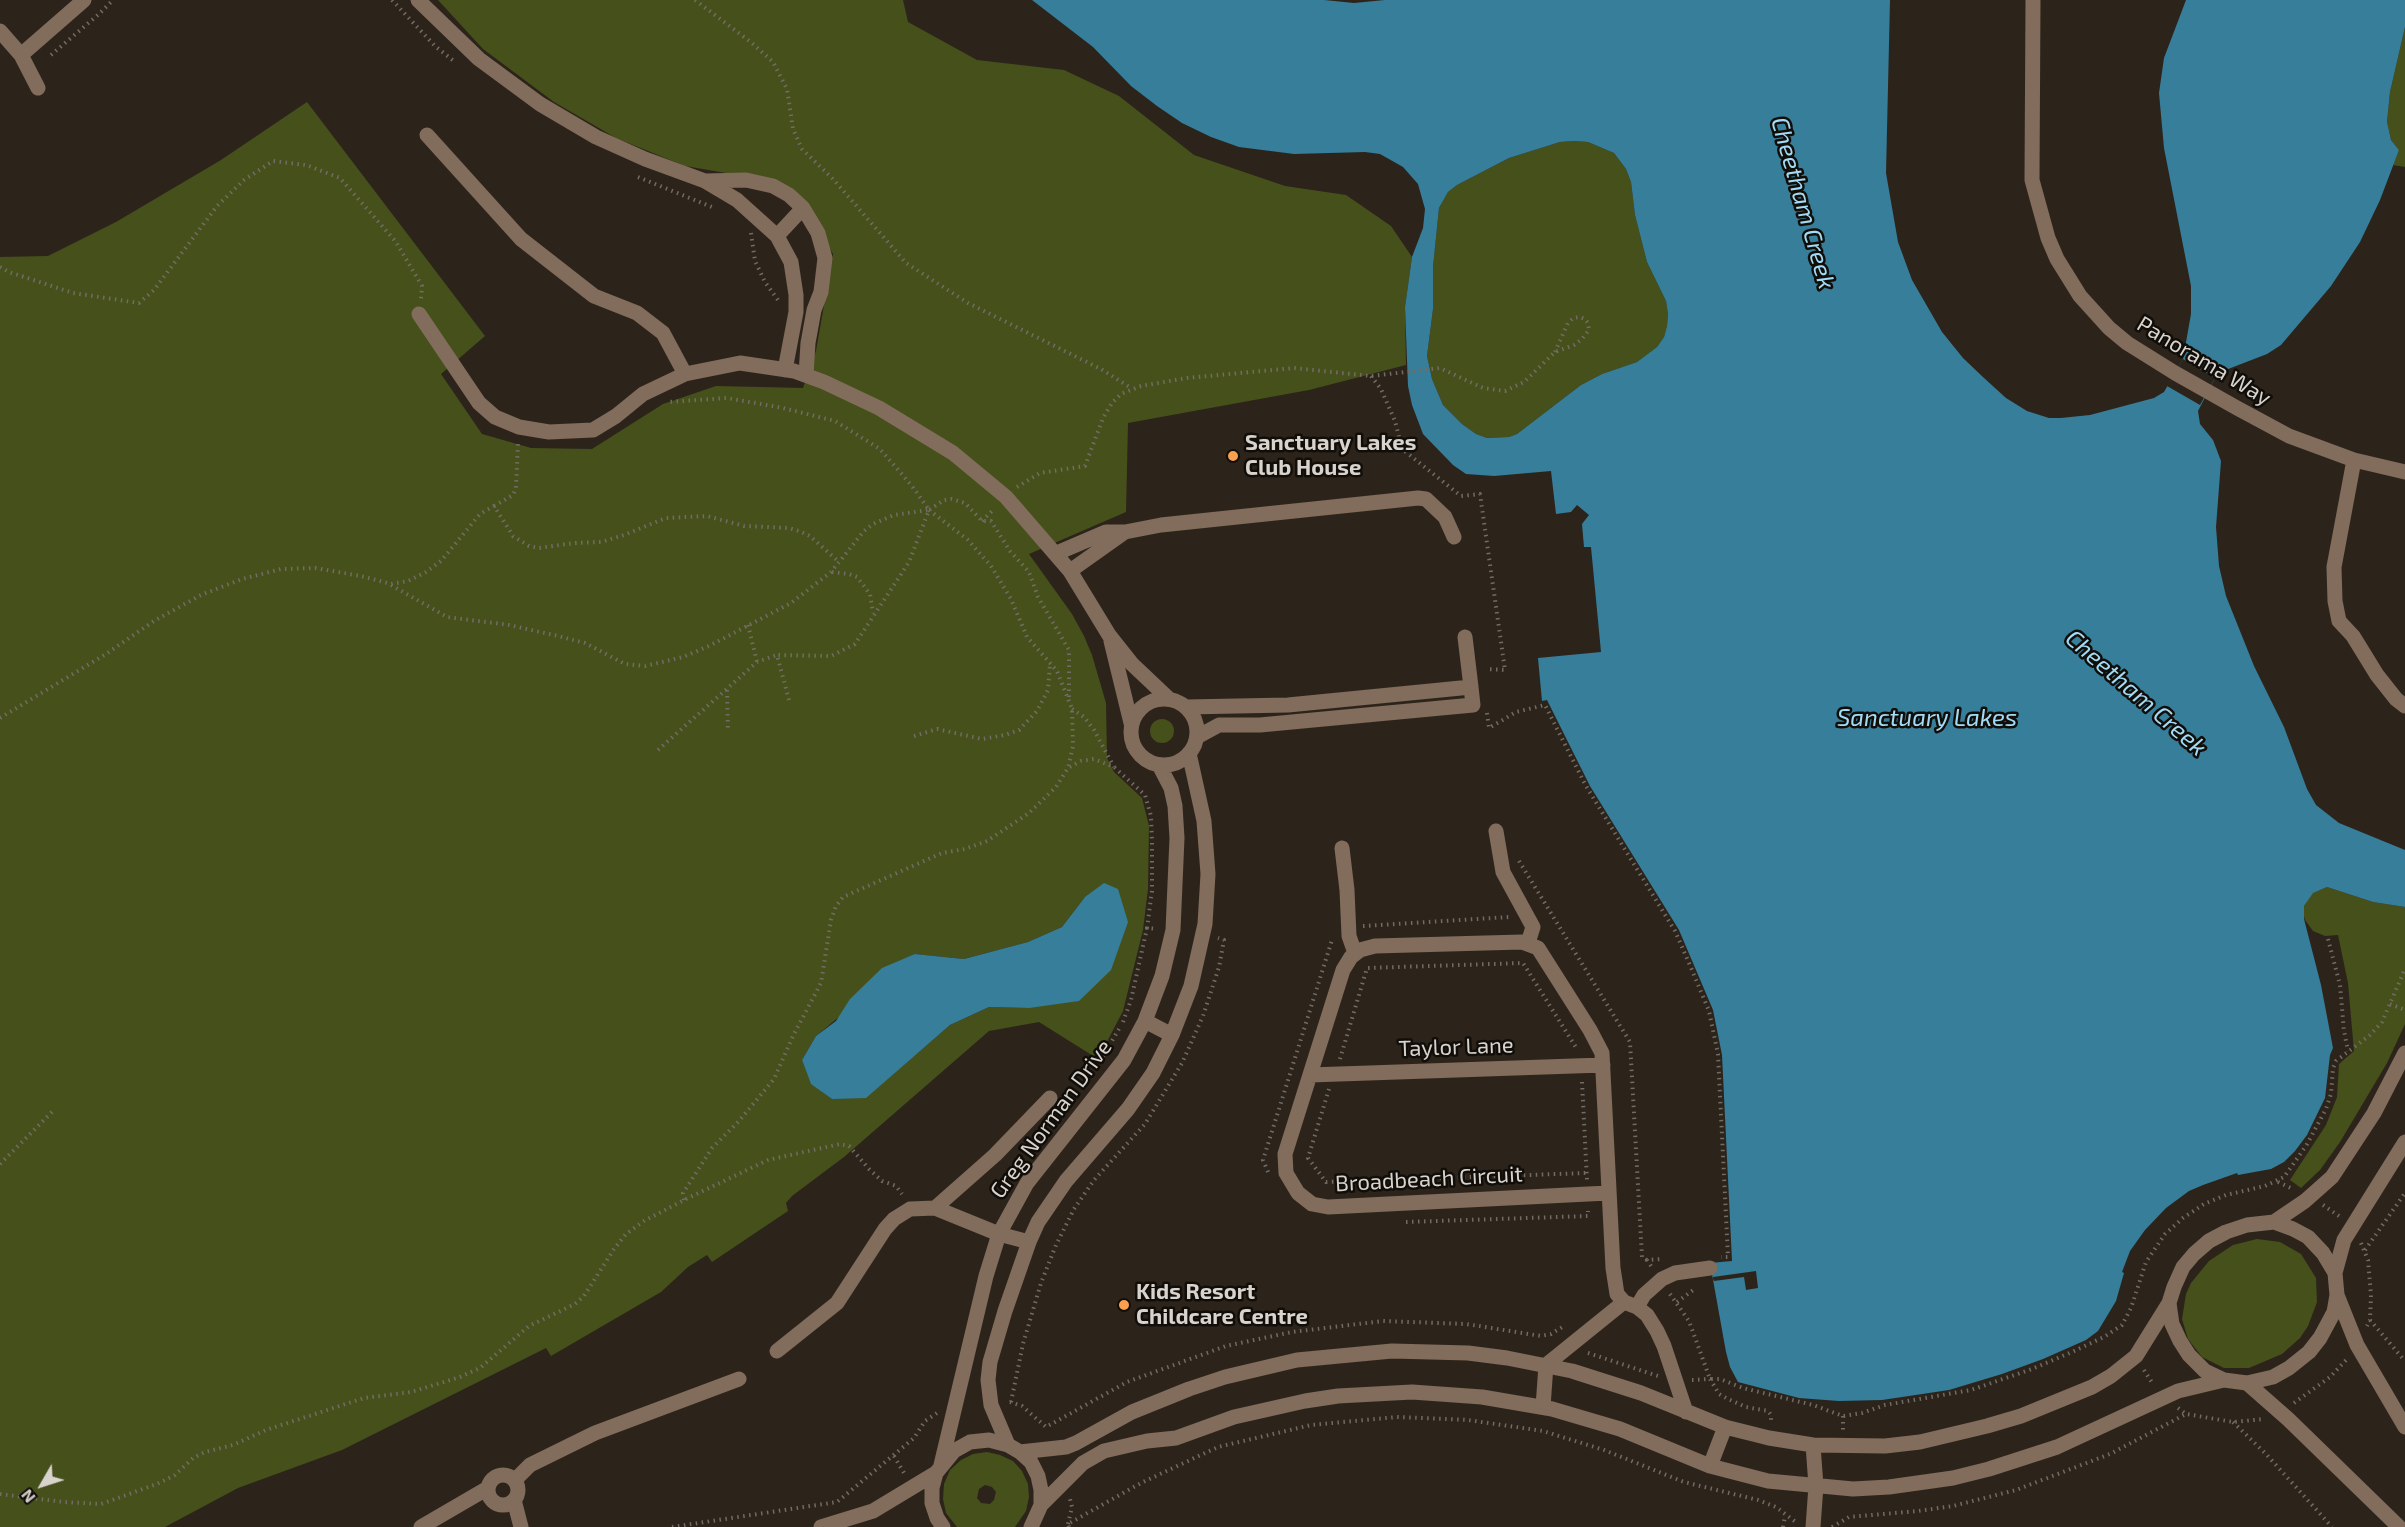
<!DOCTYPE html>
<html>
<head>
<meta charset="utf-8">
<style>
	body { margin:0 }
	#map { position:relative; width:2405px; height:1527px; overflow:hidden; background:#2c241b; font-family:"Exo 2",sans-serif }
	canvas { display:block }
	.north { position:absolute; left:12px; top:1455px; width:60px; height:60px; -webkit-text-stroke:4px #110e0a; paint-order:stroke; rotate:231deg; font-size:16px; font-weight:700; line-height:24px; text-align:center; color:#d9d3cd }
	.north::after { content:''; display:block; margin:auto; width:21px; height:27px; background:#d9d3cd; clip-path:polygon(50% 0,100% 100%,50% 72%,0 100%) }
</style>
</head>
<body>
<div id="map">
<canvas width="2405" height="1527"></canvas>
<div class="north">N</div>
</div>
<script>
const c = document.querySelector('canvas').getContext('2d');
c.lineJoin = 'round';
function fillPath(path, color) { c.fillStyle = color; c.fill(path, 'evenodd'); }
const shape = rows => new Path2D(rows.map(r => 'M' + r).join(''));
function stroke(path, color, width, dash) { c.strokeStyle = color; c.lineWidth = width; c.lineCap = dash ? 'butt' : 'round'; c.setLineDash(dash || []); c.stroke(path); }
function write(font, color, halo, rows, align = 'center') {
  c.font = font + ' "Exo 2",sans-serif'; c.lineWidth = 5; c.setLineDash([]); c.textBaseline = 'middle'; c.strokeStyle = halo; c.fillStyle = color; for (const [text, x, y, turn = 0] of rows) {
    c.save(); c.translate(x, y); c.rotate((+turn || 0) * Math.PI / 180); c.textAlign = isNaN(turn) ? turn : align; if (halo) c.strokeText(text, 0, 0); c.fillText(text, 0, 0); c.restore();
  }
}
const green = shape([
	[438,0,903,0,908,22,977,60,1064,70,1119,96,1194,155,1285,186,1346,195,1391,226,1412,257,1405,307,1406,365,1309,390,1128,423,1126,512,1029,554,1072,614,1084,636,1092,655,1106,703,1107,758,1114,772,1142,798,1149,826,1148,889,1143,930,1123,1011,1098,1059,1039,1022,989,1031,844,1157,792,1196,786,1203,788,1211,712,1262,707,1255,688,1267,661,1292,551,1356,546,1348,342,1450,238,1488,165,1527,0,1527,0,257,48,256,116,222,221,160,307,102,485,336,441,374,482,434,531,448,592,449,663,404,716,386,803,388,816,351,833,254,804,203,773,181,685,166,616,138,554,102,483,49],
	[1085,897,1029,1008,989,1007,950,1025,914,1056,832,1099,811,1083,802,1060,816,1036,915,954,964,959,1028,942,1062,927],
	[2405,27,2405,167,2393,165,2399,150,2391,140,2387,123,2390,92],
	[1574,141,1588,142,1614,153,1626,169,1631,182,1635,215,1647,262,1666,301,1668,314,1667,326,1664,337,1657,347,1637,362,1602,374,1581,385,1517,434,1509,437,1487,438,1476,434,1462,424,1443,405,1432,379,1427,356,1433,309,1433,267,1439,208,1448,192,1457,185,1509,158,1560,142],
	'1150 731a12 12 0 1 1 24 0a12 12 0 1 1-24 0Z',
	[2327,887,2373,902,2405,907,2405,1024,2387,1063,2340,1142,2320,1170,2301,1188,2290,1180,2326,1125,2337,1097,2339,1064,2354,1051,2348,983,2338,935,2325,936,2313,931,2305,920,2303,913,2304,906,2312,893],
	[2257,1239,2280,1242,2301,1254,2316,1278,2317,1302,2308,1326,2300,1338,2282,1354,2249,1368,2224,1368,2202,1357,2188,1339,2182,1319,2186,1294,2191,1283,2209,1261,2233,1245],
	[987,1452,1000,1455,1013,1461,1022,1471,1028,1484,1029,1497,1026,1511,1015,1527,957,1527,946,1513,943,1499,944,1484,950,1470,961,1460,973,1454],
	[985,1485,992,1487,996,1492,994,1500,990,1504,981,1503,977,1498,979,1489]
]);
const water = shape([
	[1032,0,1324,0,1354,3,1385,0,1890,0,1886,173,1898,242,1912,280,1942,332,1963,358,1984,378,2006,398,2027,411,2049,418,2061,418,2090,415,2154,398,2164,392,2183,359,2191,314,2191,286,2164,148,2159,93,2164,58,2186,0,2405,0,2405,27,2390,92,2387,122,2391,140,2399,150,2380,200,2360,242,2331,286,2281,345,2267,354,2223,371,2215,378,2198,411,2200,424,2213,440,2221,461,2216,527,2219,566,2226,596,2254,666,2284,727,2307,789,2316,805,2339,823,2405,850,2405,907,2373,902,2327,887,2313,893,2304,906,2304,919,2321,985,2333,1048,2330,1055,2325,1098,2307,1135,2295,1151,2284,1162,2271,1169,2238,1175,2237,1173,2203,1185,2189,1191,2166,1208,2145,1230,2130,1251,2122,1272,2124,1273,2116,1301,2098,1331,2086,1340,2043,1359,2002,1374,1949,1390,1882,1400,1839,1401,1799,1398,1738,1382,1730,1367,1726,1352,1710,1263,1732,1261,1722,1055,1713,1010,1679,930,1590,786,1547,700,1542,701,1538,658,1601,652,1591,547,1584,547,1582,524,1589,515,1577,505,1571,512,1556,514,1551,471,1494,476,1466,474,1453,465,1423,434,1412,405,1408,386,1405,307,1412,257,1423,228,1425,209,1418,184,1403,167,1380,154,1365,152,1294,154,1239,147,1211,137,1182,123,1157,106,1131,86,1093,47],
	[1574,141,1588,142,1614,153,1626,169,1631,182,1635,215,1647,262,1666,301,1668,314,1667,326,1664,337,1657,347,1637,362,1602,374,1581,385,1517,434,1509,437,1487,438,1476,434,1462,424,1443,405,1432,379,1427,356,1433,309,1433,267,1439,208,1448,192,1457,185,1509,158,1560,142],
	[1104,883,1118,889,1128,922,1111,970,1079,1001,1029,1008,989,1007,950,1025,866,1098,832,1099,811,1084,802,1060,816,1036,836,1021,850,999,882,968,915,954,964,959,1028,942,1062,927,1085,897]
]);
const pier = shape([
	[2183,359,2215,378,2200,405,2167,386],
	[1756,1271,1758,1288,1746,1290,1744,1277,1714,1281,1713,1279,1713,1277]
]);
const path = shape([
	[392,0,435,46,455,62],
	[695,0,752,43,773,62,787,89,793,129,802,149,833,179,906,263,968,303,1101,369,1131,388],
	[51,55,99,14,113,0],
	[638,177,712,207],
	[751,233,755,261,765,282,778,300],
	[0,267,9,272,73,293,139,303,154,290,217,206,244,180,273,161,306,165,340,178,396,242,422,286,421,299],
	[1371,376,1381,389,1395,421,1402,449,1461,496,1480,494,1505,670,1486,669],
	[1017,487,1040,473,1085,466,1103,418,1112,403,1121,394,1141,386,1187,378,1294,368,1371,376,1440,368,1483,388,1505,391,1524,382,1555,352,1574,345,1582,339,1589,330,1588,323,1585,319,1580,317,1573,318,1568,323,1555,352],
	[494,506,513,495,516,488,518,443],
	[929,510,968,540,991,566,1011,599,1027,637,1057,671,1072,709,1073,746,1068,768],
	[982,521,994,509],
	[832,572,849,574,857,577,870,594,873,613],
	[391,585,447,617,509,625,558,636,585,643,625,664,645,666,683,657,709,646,791,603,831,572,864,531,873,524,894,515,929,510,912,486,880,449,835,421,783,408,727,398,668,402],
	[748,625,757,662],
	[727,690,728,732],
	[789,700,777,655,831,656,855,644,909,562,929,510,944,500,951,499,965,503,982,521,991,521,1010,551,1029,572,1038,597,1069,650,1069,698],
	[1072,709,1084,717,1094,730,1114,767],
	[1487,713,1489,728,1516,712,1545,705,1586,786,1675,931,1689,963,1709,1011,1718,1054,1728,1257,1721,1257],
	[0,718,106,654,154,621,201,595,242,579,281,569,315,568,361,576,391,584,408,581,426,572,441,561,480,514,494,506,513,536,529,546,539,548,574,543,601,542,624,535,666,518,707,516,744,526,789,528,799,531,810,536,839,562],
	[914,736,937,729,982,739,1005,735,1019,730,1037,711,1048,690,1050,663],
	[658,750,757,662,777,655],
	[1519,861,1630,1042,1642,1257,1647,1260],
	[1363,926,1509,917],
	[2328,939,2340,985,2344,1031,2348,1051],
	[2390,1004,2405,1010],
	[1123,1022,1131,1000,1147,928],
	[1103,1056,1119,1029],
	[1340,1059,1367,968,1523,963,1577,1049],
	[1582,1082,1587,1180],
	[1329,1089,1308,1158,1326,1182,1586,1173],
	[0,1164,53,1111],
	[1268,1172,1263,1160,1332,940],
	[2278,1182,2293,1189],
	[684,1200,683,1193,712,1148,739,1121,774,1079,794,1034,821,983,831,920,836,906,843,897,942,853,965,849,987,841,1029,813,1056,787,1068,768,1081,761,1094,759,1114,767,1145,795,1151,816,1152,841,1152,891,1147,928,1157,929],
	[2323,1205,2339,1216],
	[1406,1222,1588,1216,1588,1211],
	[2361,1243,2368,1260,2371,1295,2370,1320,2367,1326],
	[2365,1250,2405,1193],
	[1651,1266,1647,1260,1663,1259],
	[1670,1294,1689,1321,1710,1379,1720,1379,1743,1388,1813,1405,1843,1416,1862,1413,1885,1405,1971,1390,2032,1369,2072,1352,2104,1337,2122,1325,2131,1308,2146,1262,2165,1234,2183,1218,2204,1204,2226,1195,2265,1186,2284,1177,2306,1146,2326,1109,2331,1094,2333,1068,2336,1061,2370,1035,2382,1022,2405,969],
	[1677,1302,1696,1288],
	[2370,1320,2405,1361],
	[1588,1353,1658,1376],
	[2144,1370,2153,1384],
	[1692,1380,1710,1379,1719,1394,1728,1399,1746,1407,1768,1411,1771,1415,1771,1422],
	[1010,1402,1022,1406,1046,1427,1127,1382,1226,1346,1292,1332,1383,1321,1466,1324,1541,1336,1551,1334,1564,1326],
	[1011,1402,1023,1344,1041,1283,1056,1245,1074,1209,1094,1180,1145,1124,1182,1063,1203,1016,1219,967,1224,940,1218,938],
	[2294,1403,2330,1377,2348,1358],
	[2178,1408,2186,1414,2233,1422,2264,1419],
	[1843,1416,1843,1431],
	[2233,1422,2266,1454,2332,1527],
	[894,1456,904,1473],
	[0,1494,64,1502,101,1504,157,1484,175,1475,193,1458,205,1452,233,1445,266,1430,364,1398,411,1392,460,1377,480,1368,529,1326,575,1304,584,1296,614,1249,626,1234,644,1221,684,1200,768,1160,840,1144,849,1146,869,1169,882,1181,896,1186,902,1194],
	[1068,1524,1072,1507,1070,1499],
	[672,1527,837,1502,914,1438,925,1421,937,1413],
	[1069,1527,1068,1524,1141,1483,1218,1447,1311,1425,1397,1417,1468,1420,1543,1431,1604,1450,1684,1482,1758,1500,1776,1507,1797,1523],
	[1783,1527,1785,1516],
	[1832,1527,1849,1517,1918,1511,1953,1506,2016,1490,2110,1454,2186,1414]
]);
const minor = shape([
	[418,0,479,59,540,104,596,137,645,159,705,181,737,200,777,236,791,262,796,295,796,312,785,370],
	[2033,0,2032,180,2048,238,2057,259,2080,296,2109,328,2127,343,2175,373,2237,408,2289,436,2354,460,2405,472],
	[0,31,21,55,38,88],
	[21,55,84,0],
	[427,135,521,239,594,296,637,313,663,333,685,374],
	[705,181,746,180,773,186,789,195,803,208,818,233,825,258,821,292,814,310,808,343,806,375],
	[777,236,803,208],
	[419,314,479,403,495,417,519,427,549,432,593,430,616,416,643,394,685,374,740,363,794,371,824,382,879,408,953,453,1006,497,1070,571,1109,635,1132,664,1169,699],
	[2354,460,2334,567,2335,601,2339,621,2353,636,2377,675,2396,699,2405,706],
	[1057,553,1106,532,1125,532,1161,525,1418,498,1426,499,1445,517,1454,537],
	[1070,571,1125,532],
	[1465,637,1471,687],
	[1111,641,1131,723],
	'1131 732a33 33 0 1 1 66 0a33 33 0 1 1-66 0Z',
	[1186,707,1288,705,1471,687,1473,705,1260,725,1219,725,1197,737],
	[1496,831,1503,872,1533,927,1528,943],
	[1342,848,1347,890,1349,936,1355,953],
	[1145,1021,1172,1035],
	[1310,1075,1603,1065],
	[1608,1193,1328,1207,1312,1204,1298,1193,1286,1173,1285,1154,1343,970,1351,957,1360,950,1375,946,1522,942,1538,948,1590,1030,1602,1053,1613,1268,1617,1294,1624,1302],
	[935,1208,995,1155,1050,1098],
	[2274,1222,2305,1201,2332,1177,2374,1113,2405,1053],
	[2335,1273,2344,1240,2405,1142],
	[2337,1295,2357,1345,2405,1427],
	[1637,1307,1644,1295,1662,1279,1675,1273,1710,1268],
	[777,1351,837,1303,885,1229,894,1219,910,1209,935,1208,999,1234,1029,1242],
	[2247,1383,2288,1419,2399,1527],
	[1543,1407,1546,1365,1624,1302,1637,1307,1647,1315,1657,1331,1664,1346,1686,1412],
	[1008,1445,991,1405,988,1380,990,1362,1005,1311,1029,1242,1038,1222,1066,1181,1128,1109,1153,1073,1172,1035,1191,986,1205,924,1208,874,1204,821,1189,753],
	[1020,1452,1066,1447,1076,1443,1132,1412,1189,1389,1225,1377,1297,1360,1392,1351,1468,1353,1507,1358,1572,1371,1641,1393,1725,1427,1769,1438,1813,1445,1885,1446,1920,1442,1987,1426,2021,1416,2092,1387,2111,1376,2136,1356,2169,1303],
	[941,1465,986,1276,999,1234,1027,1183,1124,1060,1145,1021,1162,976,1173,930,1177,838,1175,806,1171,788,1159,765],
	[1710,1466,1725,1427],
	'488 1490a15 15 0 1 1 30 0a15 15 0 1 1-30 0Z',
	[515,1480,530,1465,595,1433,739,1379],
	[514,1500,521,1527],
	[1041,1505,1083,1463,1104,1451,1147,1441,1176,1438,1234,1417,1305,1401,1338,1396,1412,1392,1482,1397,1552,1409,1620,1429,1710,1466,1768,1481,1853,1489,1889,1487,1953,1478,1989,1469,2057,1447,2178,1391,2224,1380,2247,1383,2273,1377,2289,1368,2309,1352,2320,1338,2334,1312,2337,1295,2335,1273,2323,1253,2308,1237,2293,1229,2274,1222,2247,1225,2226,1232,2209,1241,2194,1254,2183,1267,2174,1287,2169,1303,2172,1324,2180,1341,2189,1355,2205,1371,2224,1380],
	[421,1527,488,1488],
	[821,1527,873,1511,936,1473],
	[943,1527,937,1518,932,1503,932,1488,936,1473,954,1451,970,1442,989,1440,1008,1445,1020,1452,1031,1462,1038,1476,1041,1490,1041,1505,1031,1527],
	[1813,1527,1816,1486,1813,1445]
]);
const markers = [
	[1233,456,6,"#fa9f4f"],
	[1124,1305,6,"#fa9f4f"]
];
const streetNames = [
	["Panorama Way",2204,361,31],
	["Taylor Lane",1456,1047,-2],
	["Greg Norman Drive",1051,1119,-54],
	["Broadbeach Circuit",1429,1179,-3]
];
const poiNames = [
	["Sanctuary Lakes",1245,443],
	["Club House",1245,468],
	["Kids Resort",1136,1292],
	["Childcare Centre",1136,1317]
];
const waterNames = [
	["Cheetham Creek",1803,203,74],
	["Cheetham Creek",2136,693,41],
	["Sanctuary Lakes",1927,718]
];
fillPath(green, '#46501b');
fillPath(water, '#377e9b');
fillPath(pier, '#2c241b');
stroke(path, '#736c64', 4, [1.5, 4.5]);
stroke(minor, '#826c5b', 15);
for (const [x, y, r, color] of markers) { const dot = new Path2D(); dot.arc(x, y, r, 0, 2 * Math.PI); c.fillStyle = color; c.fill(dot); stroke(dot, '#110e0a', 2); }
write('22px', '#d9d3cd', '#110e0a', streetNames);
write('bold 22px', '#d9d3cd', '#110e0a', poiNames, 'left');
write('italic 24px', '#a3dbf6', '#110e0a', waterNames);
</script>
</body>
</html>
